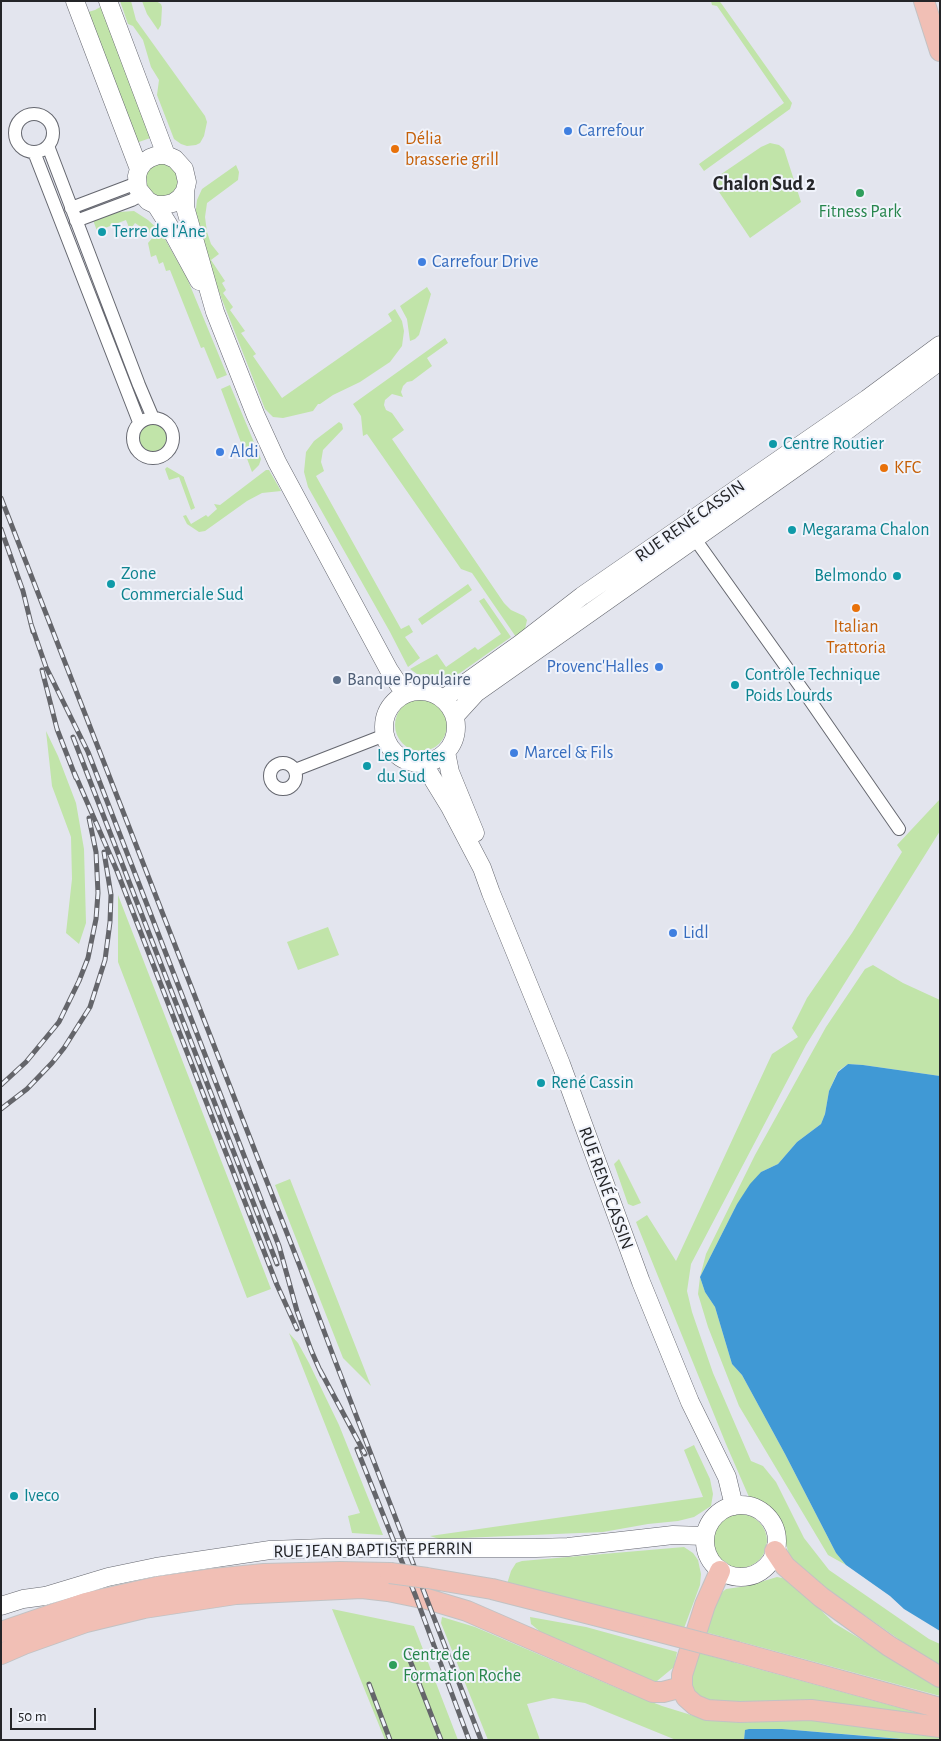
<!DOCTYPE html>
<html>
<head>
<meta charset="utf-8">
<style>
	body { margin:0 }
	#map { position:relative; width:941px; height:1741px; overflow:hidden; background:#e3e5ee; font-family:"Alegreya Sans",sans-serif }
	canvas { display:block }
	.frame { position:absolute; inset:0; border:2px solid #242528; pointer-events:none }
	.scale { position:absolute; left:10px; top:1708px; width:86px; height:22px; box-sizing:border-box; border:2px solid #242528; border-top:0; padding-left:6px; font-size:15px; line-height:18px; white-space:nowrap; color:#242528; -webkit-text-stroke:4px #f0f3fb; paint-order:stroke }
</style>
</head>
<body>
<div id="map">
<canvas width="941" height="1741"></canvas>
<div class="frame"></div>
<div class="scale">50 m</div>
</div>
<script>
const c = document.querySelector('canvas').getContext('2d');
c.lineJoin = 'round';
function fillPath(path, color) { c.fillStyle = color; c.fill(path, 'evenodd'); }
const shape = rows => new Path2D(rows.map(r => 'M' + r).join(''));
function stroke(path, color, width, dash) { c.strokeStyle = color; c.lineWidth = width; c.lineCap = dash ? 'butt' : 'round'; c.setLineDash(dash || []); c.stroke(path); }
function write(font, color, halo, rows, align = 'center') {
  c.font = font + ' "Alegreya Sans",sans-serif'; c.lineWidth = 4; c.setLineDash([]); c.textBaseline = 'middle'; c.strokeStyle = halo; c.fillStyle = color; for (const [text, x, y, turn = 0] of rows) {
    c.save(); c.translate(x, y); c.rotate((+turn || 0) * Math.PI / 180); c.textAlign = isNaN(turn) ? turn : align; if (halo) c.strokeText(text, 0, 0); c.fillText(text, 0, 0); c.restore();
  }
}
const green = shape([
	[120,1,131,1,136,20,205,116,207,122,204,136,200,143,196,145,187,146,181,144,174,139,157,95,159,80,151,67,143,40,133,26,128,24],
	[142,1,156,1,161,4,162,7,161,25,158,30,147,14],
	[711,1,719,1,721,3,792,103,790,109,704,171,699,164,784,103,717,6,712,5],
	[104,5,156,136,136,143,85,13,95,10],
	[770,143,779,145,784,149,801,202,750,238,715,186,714,179,761,147],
	[162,163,168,165,177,172,179,183,175,193,160,199,146,191,144,175,147,170,157,164],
	[236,165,239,172,238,180,207,203,205,217,207,232,211,244,219,254,211,260,225,281,222,283,226,290,223,293,233,307,230,310,245,331,241,333,256,354,253,356,282,398,392,321,388,314,395,309,402,321,404,331,402,346,390,362,360,382,333,395,320,404,318,404,313,411,283,418,273,417,265,409,210,269,195,217,197,200,202,189],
	[134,211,148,220,161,232,187,278,227,375,217,379,204,347,201,348,170,270,166,271,163,262,159,264,156,255,151,257,148,243,154,236,135,223,130,230,126,220,97,231,93,220,119,212],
	[427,287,431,294,419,335,415,339,410,341,407,319,400,306],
	[445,338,448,343,427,358,432,366,412,381,407,382,403,386,401,392,403,397,392,394,385,400,384,405,386,410,392,413,404,430,392,439,504,603,511,610,524,616,527,620,525,629,516,637,472,573,461,569,367,434,363,436,361,416,353,404],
	[230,385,261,459,259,465,252,472,221,389],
	[339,422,342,424,343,429,323,450,321,462,324,471,316,476,401,629,409,625,413,632,405,637,420,658,408,667,390,632,308,487,304,472,306,452,314,441],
	'139 438a14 14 0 1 1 28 0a14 14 0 1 1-28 0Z',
	[167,467,184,477,184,478,195,508,191,510,179,477,169,480,165,469],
	[266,470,269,470,281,491,262,493,247,501,205,531,199,532,187,524,183,516,186,515,191,524,206,515,208,517,217,509,214,504,220,505],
	[468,584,472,590,422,625,418,619],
	[484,598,511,637,460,673,447,679,417,674,410,669,437,654,446,667,475,647,478,650,501,634,479,601],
	'395 725a26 26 0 1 1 52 0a26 26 0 1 1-52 0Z',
	[46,731,58,756,76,803,84,849,86,923,79,944,66,933,72,879,71,837,52,786],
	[940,799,940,831,806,1045,691,1264,687,1291,692,1312,713,1373,751,1461,763,1466,776,1482,804,1538,829,1570,929,1639,940,1644,940,1665,914,1650,799,1569,790,1559,780,1520,764,1503,749,1497,726,1444,636,1222,647,1215,676,1261,772,1054,798,1037,792,1028,807,998,852,933,902,852,897,845],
	[118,895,271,1289,247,1298,118,962],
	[328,927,339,955,298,970,287,942],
	[873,965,903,983,940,1000,940,1076,863,1065,848,1064,838,1071,829,1091,825,1114,821,1124,797,1142,778,1164,761,1172,737,1204,700,1277,705,1292,715,1307,732,1364,742,1375,785,1454,836,1553,846,1565,828,1555,739,1406,708,1327,698,1294,700,1277,706,1254,755,1155,826,1027,865,969],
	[619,1159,641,1203,633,1206,628,1204,614,1164],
	[290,1179,371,1386,343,1358,275,1185],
	[289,1333,298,1343,309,1363,339,1425,383,1535,352,1533,348,1516,360,1513],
	[694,1445,710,1479,713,1494,711,1506,694,1517,678,1521,648,1524,603,1532,439,1539,430,1536,703,1497,684,1450],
	'713 1541a27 27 0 1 1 54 0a27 27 0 1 1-54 0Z',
	[684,1547,693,1553,698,1560,701,1574,700,1585,683,1631,507,1584,511,1571,516,1563,522,1561],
	[777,1577,787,1579,795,1585,834,1623,940,1687,940,1696,705,1632,718,1596,726,1589,747,1586],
	[332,1609,414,1626,458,1740,385,1740],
	[442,1617,475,1627,624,1691,662,1706,704,1719,722,1721,820,1719,940,1733,940,1740,903,1739,782,1729,745,1731,744,1740,676,1740,585,1703,553,1698,527,1704,540,1740,488,1740,441,1623],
	[530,1617,586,1627,677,1652,674,1667,657,1681,647,1682,543,1634,531,1624],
	[696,1652,915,1712,919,1716,729,1705,701,1700,689,1688]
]);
const water = shape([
	[848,1064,863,1065,940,1076,940,1631,904,1609,890,1596,846,1565,836,1553,785,1454,742,1375,732,1364,715,1307,705,1292,700,1277,737,1204,750,1184,761,1172,778,1164,797,1142,821,1124,825,1114,829,1091,838,1072],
	[749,1729,782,1729,913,1740,744,1740,745,1730]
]);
const minor = shape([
	'15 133a19 19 0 1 1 38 0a19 19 0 1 1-38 0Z',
	[48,146,139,385,153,418],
	[34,152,139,422],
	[71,208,137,183],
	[76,221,132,200,141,195],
	'133 438a20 20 0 1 1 40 0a20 20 0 1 1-40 0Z',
	[695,539,807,696,899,829],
	'270 776a13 13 0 1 1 26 0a13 13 0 1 1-26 0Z',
	[295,770,385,735]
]);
const secondary = shape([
	[75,1,139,169],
	[108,1,166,155],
	[185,191,180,198,173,203,164,205,156,205,148,201,138,189,137,176,139,169,144,162,150,158,158,155,166,155,175,159,184,169,187,182,185,191,185,207,215,312,256,416,277,462,389,670,405,694],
	[156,205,168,224,199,281],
	'384 727a36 36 0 1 1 72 0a36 36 0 1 1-72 0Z',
	[443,699,520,644,582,596,867,399,940,345],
	[455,716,476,693,818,452,940,361],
	[446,752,450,772,475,833],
	[423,763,450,807,482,868,491,893,561,1064,641,1282,690,1402,727,1477,734,1506],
	'705 1541a36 36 0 1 1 72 0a36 36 0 1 1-72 0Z',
	[1,1606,23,1599,45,1596,108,1577,156,1567,270,1550,324,1548,536,1548,568,1547,673,1535,705,1536]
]);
const primary = shape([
	[924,1,940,51],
	[775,1551,785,1566,821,1597,889,1646,940,1677],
	[427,1578,492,1589,653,1630],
	[697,1630,705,1605,720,1571],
	[1,1632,86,1603,157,1587,213,1579,264,1574,340,1572,390,1573],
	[690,1650,682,1675,682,1687,686,1697,695,1705,707,1710,740,1712,811,1710,940,1727],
	[737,1652,940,1708],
	[1,1654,24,1644,86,1622,144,1608,236,1594,362,1588,388,1591,427,1599,467,1611,653,1692,663,1692,682,1687]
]);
const rail = shape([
	[1,498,299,1264,334,1358,481,1740],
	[1,529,23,591,33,632],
	[31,624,46,667,88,752,279,1246,297,1311,311,1350,322,1375],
	[42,670,57,729,76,778],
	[73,737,277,1264],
	[74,772,117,871,277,1285,297,1329],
	[1,1085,26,1062,59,1022,79,981,88,958,96,919,98,893,96,852,89,818],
	[1,1109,27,1089,52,1063,64,1048,90,1007,105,960,110,922,111,895,104,852],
	[320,1370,365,1454],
	[357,1449,416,1597,469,1740],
	[406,1650,441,1740],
	[369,1684,390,1740]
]);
const primaryBridge = shape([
	[390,1573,427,1578],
	[653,1630,737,1652]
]);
const markers = [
	[568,131,5,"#3f7fe0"],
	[395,149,5,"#e8710a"],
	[860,193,5,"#2e9e5b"],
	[102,232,5,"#0f9aa8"],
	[422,262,5,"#3f7fe0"],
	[773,444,5,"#0f9aa8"],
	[220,452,5,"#3f7fe0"],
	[884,468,5,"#e8710a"],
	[792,530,5,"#0f9aa8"],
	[897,576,5,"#0f9aa8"],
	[111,584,5,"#0f9aa8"],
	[856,608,5,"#e8710a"],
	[659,667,5,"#3f7fe0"],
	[337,680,5,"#5c6f8a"],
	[735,685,5,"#0f9aa8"],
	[514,753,5,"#3f7fe0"],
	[367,766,5,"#0f9aa8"],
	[673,933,5,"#3f7fe0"],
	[541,1083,5,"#0f9aa8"],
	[14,1496,5,"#0f9aa8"],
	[393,1665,5,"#2e9e5b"]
];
const shopNames = [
	["Carrefour",578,131],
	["Carrefour Drive",432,262],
	["Aldi",230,452],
	["Provenc'Halles",649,667,"right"],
	["Marcel & Fils",524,753],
	["Lidl",683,933]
];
const foodNames = [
	["Délia",405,139],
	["brasserie grill",405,160],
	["KFC",894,468],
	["Italian",856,627,"center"],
	["Trattoria",856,648,"center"]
];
const leisureNames = [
	["Fitness Park",860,212],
	["Centre de",403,1655,"left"],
	["Formation Roche",403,1676,"left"]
];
const cultureNames = [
	["Terre de l'Âne",112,232],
	["Centre Routier",783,444],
	["Megarama Chalon",802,530],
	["Zone",121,574],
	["Commerciale Sud",121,595],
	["Belmondo",887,576,"right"],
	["Contrôle Technique",745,675],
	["Poids Lourds",745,696],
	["Les Portes",377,756],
	["du Sud",377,777],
	["René Cassin",551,1083],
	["Iveco",24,1496]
];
const streetNames = [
	["RUE RENÉ CASSIN",690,521,-35],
	["RUE RENÉ CASSIN",606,1188,70],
	["RUE JEAN BAPTISTE PERRIN",373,1550,-1]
];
const serviceNames = [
	["Banque Populaire",347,680]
];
const quarterNames = [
	["Chalon Sud 2",764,184]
];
fillPath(green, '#c1e4a9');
fillPath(water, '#4099d5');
stroke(minor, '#65676f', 14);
stroke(secondary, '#65676f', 19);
stroke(primary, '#c2c2c3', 22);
stroke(minor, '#fff', 12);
stroke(secondary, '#fff', 18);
stroke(primary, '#f1bfb5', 20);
stroke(rail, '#64656a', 5);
stroke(rail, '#f0f3fb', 3, [9]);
stroke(primaryBridge, '#c2c2c3', 22, []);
stroke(primaryBridge, '#f1bfb5', 20);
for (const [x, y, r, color] of markers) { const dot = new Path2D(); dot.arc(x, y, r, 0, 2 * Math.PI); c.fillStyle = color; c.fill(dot); stroke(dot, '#f0f3fb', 2); }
write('18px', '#366cbe', '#f0f3fb', shopNames, 'left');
write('18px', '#c56008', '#f0f3fb', foodNames, 'left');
write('18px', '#27864d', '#f0f3fb', leisureNames);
write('18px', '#0d838f', '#f0f3fb', cultureNames, 'left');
write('18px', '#242528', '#f0f3fb', streetNames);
write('18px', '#4e5e75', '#f0f3fb', serviceNames, 'left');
write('bold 20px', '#242528', '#f0f3fb', quarterNames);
</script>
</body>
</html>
